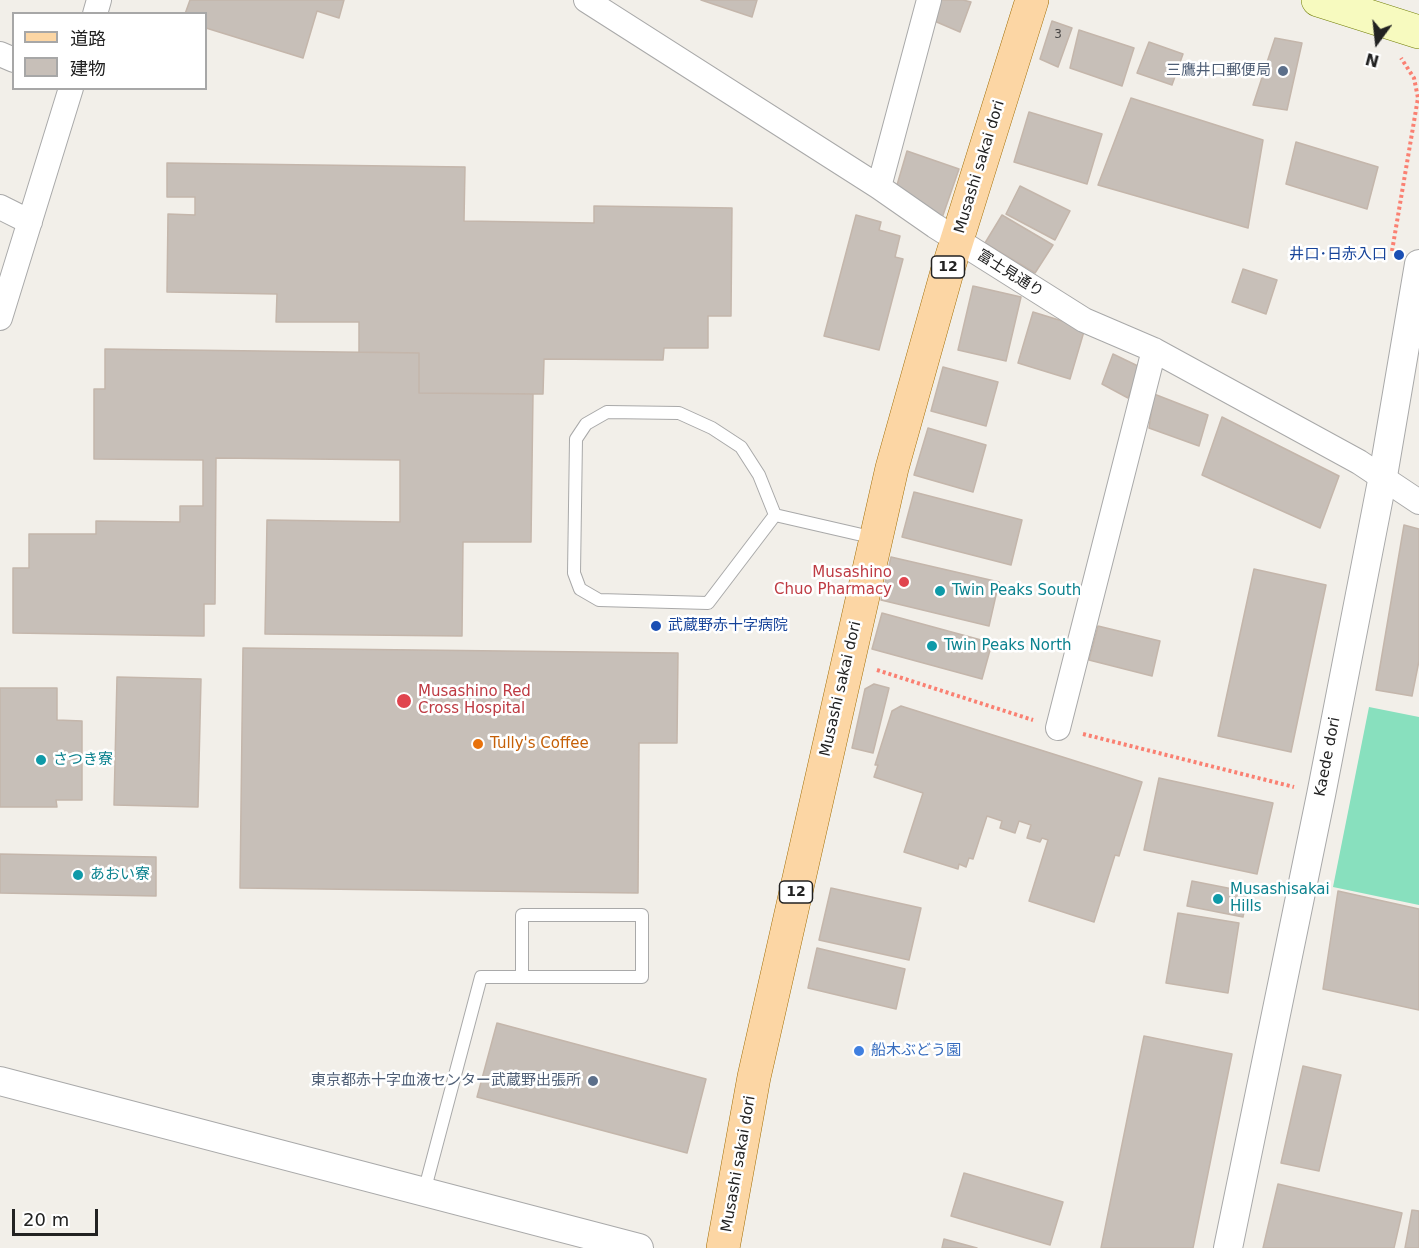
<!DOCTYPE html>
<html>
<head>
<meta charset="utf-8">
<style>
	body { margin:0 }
	#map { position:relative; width:1419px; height:1248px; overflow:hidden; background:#f2efe9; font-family:"DejaVu Sans","Noto Sans JP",sans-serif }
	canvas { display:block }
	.legend { position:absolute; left:12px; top:12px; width:195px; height:78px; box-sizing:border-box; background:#fff; border:2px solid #a7a7a7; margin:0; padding:8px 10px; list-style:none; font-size:18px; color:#222 }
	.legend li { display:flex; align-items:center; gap:12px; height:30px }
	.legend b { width:30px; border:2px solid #a7a7a7 }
	.north { position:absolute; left:1347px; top:12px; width:60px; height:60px; -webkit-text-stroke:4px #fff; paint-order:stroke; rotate:195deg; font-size:16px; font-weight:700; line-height:24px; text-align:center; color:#222 }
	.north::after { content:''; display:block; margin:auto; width:21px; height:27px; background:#222; clip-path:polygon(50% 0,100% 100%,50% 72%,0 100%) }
	.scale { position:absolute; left:12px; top:1209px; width:86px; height:27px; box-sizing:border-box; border:3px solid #222; border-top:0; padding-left:8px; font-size:18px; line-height:21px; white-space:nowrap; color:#222; -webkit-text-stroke:4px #fff; paint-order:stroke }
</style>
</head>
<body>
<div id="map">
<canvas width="1419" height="1248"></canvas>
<ul class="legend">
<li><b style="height:8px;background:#fcd6a4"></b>道路</li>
<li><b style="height:16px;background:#c7bfb8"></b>建物</li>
</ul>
<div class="north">N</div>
<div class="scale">20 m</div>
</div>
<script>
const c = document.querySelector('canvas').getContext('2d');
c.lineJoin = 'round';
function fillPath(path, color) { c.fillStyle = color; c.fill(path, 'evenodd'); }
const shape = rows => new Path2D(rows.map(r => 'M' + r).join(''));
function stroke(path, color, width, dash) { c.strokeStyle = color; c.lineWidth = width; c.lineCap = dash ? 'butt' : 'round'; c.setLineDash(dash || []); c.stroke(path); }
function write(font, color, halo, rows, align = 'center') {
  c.font = font + ' "DejaVu Sans","Noto Sans JP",sans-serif'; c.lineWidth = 5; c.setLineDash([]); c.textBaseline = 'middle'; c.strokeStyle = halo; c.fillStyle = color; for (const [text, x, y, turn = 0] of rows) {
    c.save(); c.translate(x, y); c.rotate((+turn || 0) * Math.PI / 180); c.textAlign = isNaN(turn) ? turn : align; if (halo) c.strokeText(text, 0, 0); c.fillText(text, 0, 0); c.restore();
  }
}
const pitch = shape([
	[1369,707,1419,717,1419,905,1333,887]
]);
const building = shape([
	[190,0,344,0,339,18,317,11,303,58,206,28,206,14,185,14,190,0],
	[701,0,757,0,752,17,701,0],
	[939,0,963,0,971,2,960,32,932,20,939,0],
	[1052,21,1072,28,1058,67,1040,59,1052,21],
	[1079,30,1134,48,1122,86,1070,68,1079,30],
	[1275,38,1302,43,1287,110,1253,105,1275,38],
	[1149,42,1183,54,1172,85,1137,73,1149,42],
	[1131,98,1263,140,1248,228,1098,185,1131,98],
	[1029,112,1102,134,1087,184,1014,162,1029,112],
	[1296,142,1378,167,1367,209,1286,184,1296,142],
	[907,151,959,169,942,218,897,185,907,151],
	[167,163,465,167,464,221,594,223,594,206,732,208,731,316,708,316,708,348,664,348,663,360,544,359,543,394,419,393,419,353,359,352,359,322,276,322,277,294,167,292,168,214,195,215,195,197,167,197,167,163],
	[1020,186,1070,211,1055,240,1006,214,1020,186],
	[856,215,881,222,879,230,900,236,895,257,903,259,879,350,824,336,856,215],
	[1002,215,1053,245,1035,273,985,243,1002,215],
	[1243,269,1277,280,1266,314,1232,302,1243,269],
	[973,286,1021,297,1006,361,958,350,973,286],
	[1033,312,1085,328,1070,379,1018,363,1033,312],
	[105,349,419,353,419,393,533,394,531,542,463,542,462,636,265,634,267,520,400,522,400,460,216,458,215,604,204,604,204,636,13,633,13,568,29,568,29,534,96,534,96,521,180,522,180,506,203,506,203,460,94,459,94,389,105,389,105,349],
	[1113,354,1140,367,1128,398,1102,384,1113,354],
	[943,367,998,382,986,426,931,411,943,367],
	[1154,394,1208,415,1199,446,1149,428,1154,394],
	[1222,417,1339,476,1320,528,1202,475,1222,417],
	[928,428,986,445,973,492,914,475,928,428],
	[914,492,1022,520,1011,565,902,537,914,492],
	[1404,525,1419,529,1419,661,1412,696,1376,690,1404,525],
	[891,557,999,582,989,626,881,600,891,557],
	[1254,569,1326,585,1291,752,1218,736,1254,569],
	[882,613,992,643,982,679,872,649,882,613],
	[1098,626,1160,641,1152,676,1089,660,1098,626],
	[243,648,678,653,677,743,639,743,638,893,240,888,243,648],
	[117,677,201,679,198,807,114,805,117,677],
	[874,684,889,688,873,753,852,748,865,689,874,684],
	[0,688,57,688,57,720,82,721,82,800,56,800,57,807,0,807,0,688],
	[901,706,1142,782,1119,856,1115,855,1094,922,1029,901,1048,840,1042,838,1040,842,1027,838,1031,825,1019,821,1015,833,1000,828,1002,821,987,816,973,859,969,858,966,867,959,864,958,869,904,852,923,793,874,777,878,765,875,765,892,711,901,706],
	[1159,778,1273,803,1257,874,1144,850,1159,778],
	[0,854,156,857,156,896,0,893,0,854],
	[1192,881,1248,892,1243,917,1187,906,1192,881],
	[831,888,921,908,909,960,819,940,831,888],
	[1338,891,1419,909,1419,1010,1323,989,1338,891],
	[1178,913,1239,923,1228,993,1166,983,1178,913],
	[817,948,905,969,896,1009,808,988,817,948],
	[497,1023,706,1079,687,1153,477,1097,497,1023],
	[1144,1036,1232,1054,1193,1248,1101,1248,1144,1036],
	[1303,1066,1341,1075,1319,1171,1281,1163,1303,1066],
	[964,1173,1063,1202,1050,1245,951,1216,964,1173],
	[1278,1184,1402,1213,1394,1248,1263,1248,1278,1184],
	[1412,1210,1419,1211,1419,1248,1405,1248,1412,1210],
	[944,1239,977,1248,942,1248,944,1239]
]);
const path = shape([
	[1392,251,1418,98,1414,78,1401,58],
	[877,670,1033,720],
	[1083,734,1294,787]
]);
const service = shape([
	[607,412,679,413,712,428,741,447,759,475,775,515,708,603,599,600,580,589,574,573,576,439,586,424,607,412],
	[775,515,875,538],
	[424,1192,481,977,642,977,642,915,522,915,522,977]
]);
const minor = shape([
	[586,0,879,187,935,226,1084,320,1154,350,1359,462,1419,502],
	[95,14,99,0],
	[0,54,14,60],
	[879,187,929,0],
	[0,207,30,222],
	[0,318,71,88],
	[1058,728,1154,350]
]);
const tertiary = shape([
	[0,1081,639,1248],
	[1228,1248,1321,795,1383,476,1419,264]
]);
const secondary = shape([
	[1318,0,1419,32]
]);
const primary = shape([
	[723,1248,754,1077,892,468,947,272,1032,0]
]);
const markers = [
	[1283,71,6,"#5c6f8a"],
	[1399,255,6,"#1a4fb4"],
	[904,582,6,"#e0444e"],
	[940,591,6,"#0f9aa8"],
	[656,626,6,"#1a4fb4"],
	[932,646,6,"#0f9aa8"],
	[404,701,8,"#e0444e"],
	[478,744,6,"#e8710a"],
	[41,760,6,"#0f9aa8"],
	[78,875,6,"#0f9aa8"],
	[1218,899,6,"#0f9aa8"],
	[859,1051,6,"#3f7fe0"],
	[593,1081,6,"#5c6f8a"]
];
const numberNames = [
	["3",1058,35]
];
const shields = [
	[948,267,33],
	[796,892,33]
];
const shieldNames = [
	["12",948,267],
	["12",796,892]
];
const serviceNames = [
	["三鷹井口郵便局",1271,71],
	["東京都赤十字血液センター武蔵野出張所",581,1081]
];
const streetNames = [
	["Musashi sakai dori",980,167,-73],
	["富士見通り",1010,274,32],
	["Musashi sakai dori",841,689,-77],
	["Kaede dori",1328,757,-79],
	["Musashi sakai dori",739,1164,-80]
];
const transitNames = [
	["井口･日赤入口",1387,255],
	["武蔵野赤十字病院",668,626,"left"]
];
const healthNames = [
	["Musashino",892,573],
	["Chuo Pharmacy",892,590],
	["Musashino Red",418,692,"left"],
	["Cross Hospital",418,709,"left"]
];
const cultureNames = [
	["Twin Peaks South",952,591],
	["Twin Peaks North",944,646],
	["さつき寮",53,760],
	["あおい寮",90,875],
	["Musashisakai",1230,890],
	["Hills",1230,907]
];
const foodNames = [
	["Tully's Coffee",490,744]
];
const shopNames = [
	["船木ぶどう園",871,1051]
];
fillPath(pitch, '#88e0be');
fillPath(building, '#c7bfb8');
stroke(building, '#c4b6ab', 1.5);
stroke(service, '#a9a9a9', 14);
stroke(minor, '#a9a9a9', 26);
stroke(tertiary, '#a9a9a9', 30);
stroke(secondary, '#707d05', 34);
stroke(primary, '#a06b00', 34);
stroke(path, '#fa8072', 4, [3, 3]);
stroke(service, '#fff', 12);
stroke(minor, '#fff', 24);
stroke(tertiary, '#fff', 28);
stroke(secondary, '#f7fabf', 33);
stroke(primary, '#fcd6a4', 33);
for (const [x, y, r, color] of markers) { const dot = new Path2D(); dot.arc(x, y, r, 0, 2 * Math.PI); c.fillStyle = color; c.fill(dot); stroke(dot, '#fff', 2); }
write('12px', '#4b4948', null, numberNames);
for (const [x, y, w] of shields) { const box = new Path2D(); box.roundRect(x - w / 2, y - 11, w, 22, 4.5); c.fillStyle = '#fff'; c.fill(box); stroke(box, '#222', 1.5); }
write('bold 14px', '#222', null, shieldNames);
write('15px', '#4e5e75', '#fff', serviceNames, 'right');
write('15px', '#222', '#fff', streetNames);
write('15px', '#164399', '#fff', transitNames, 'right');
write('15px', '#be3a42', '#fff', healthNames, 'right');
write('15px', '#0d838f', '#fff', cultureNames, 'left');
write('15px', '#c56008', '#fff', foodNames, 'left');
write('15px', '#366cbe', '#fff', shopNames, 'left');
</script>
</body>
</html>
